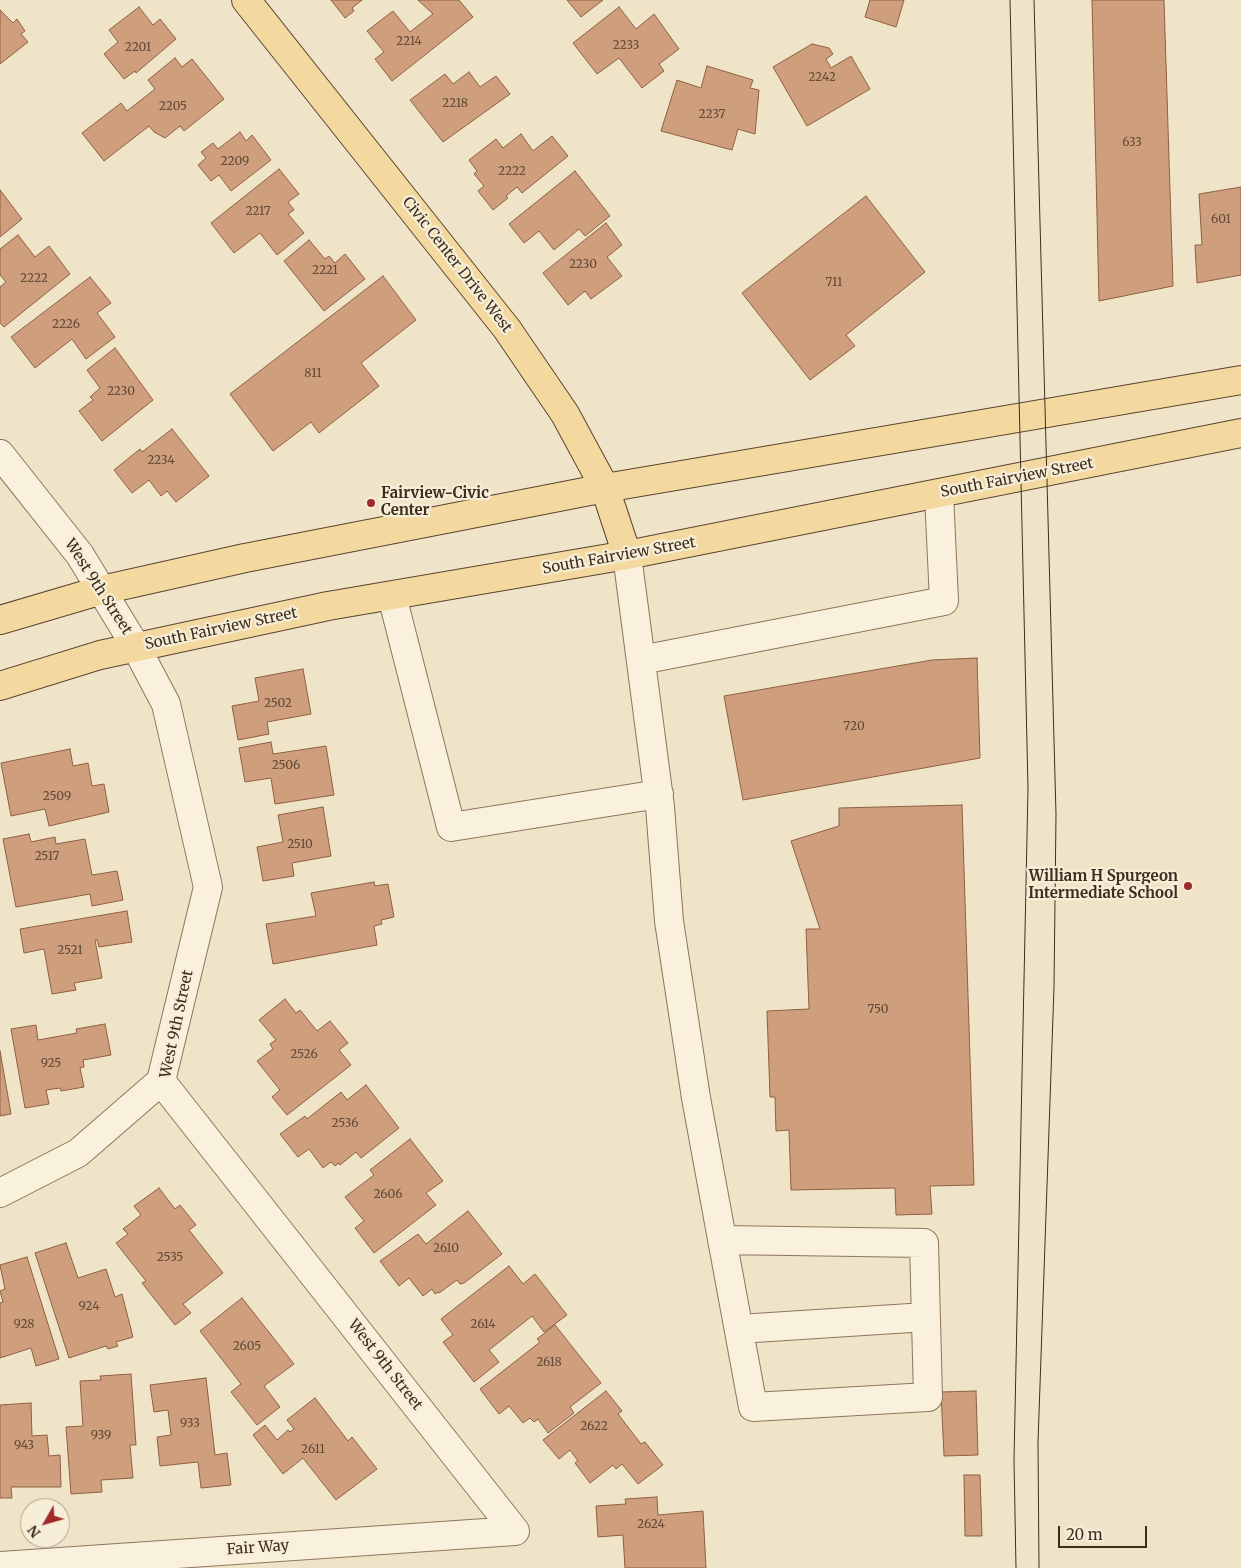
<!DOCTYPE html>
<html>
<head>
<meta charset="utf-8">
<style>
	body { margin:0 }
	#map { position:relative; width:1241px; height:1568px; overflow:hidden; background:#f0e4c8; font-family:Merriweather,serif }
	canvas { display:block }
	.north { position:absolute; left:20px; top:1498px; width:50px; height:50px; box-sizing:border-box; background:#f7eed8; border:1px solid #ada18e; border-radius:50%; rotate:232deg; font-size:14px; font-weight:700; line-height:20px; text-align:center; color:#3d2e20 }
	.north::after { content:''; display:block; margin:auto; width:18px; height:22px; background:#9e2a2b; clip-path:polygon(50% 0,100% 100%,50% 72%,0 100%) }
	.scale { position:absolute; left:1058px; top:1526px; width:89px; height:22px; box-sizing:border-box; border:2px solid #3d2e20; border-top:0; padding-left:6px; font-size:15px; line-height:18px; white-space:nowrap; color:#3d2e20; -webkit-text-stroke:4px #f7eed8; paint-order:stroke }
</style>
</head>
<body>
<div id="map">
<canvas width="1241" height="1568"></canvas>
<div class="north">N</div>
<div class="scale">20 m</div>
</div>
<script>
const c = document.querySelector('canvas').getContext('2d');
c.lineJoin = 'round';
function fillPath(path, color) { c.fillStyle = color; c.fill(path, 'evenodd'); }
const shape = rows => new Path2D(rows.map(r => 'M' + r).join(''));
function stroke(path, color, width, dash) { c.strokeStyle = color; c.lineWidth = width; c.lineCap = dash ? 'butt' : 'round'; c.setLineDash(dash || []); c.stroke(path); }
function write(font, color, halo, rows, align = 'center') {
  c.font = font + ' Merriweather,serif'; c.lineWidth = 4.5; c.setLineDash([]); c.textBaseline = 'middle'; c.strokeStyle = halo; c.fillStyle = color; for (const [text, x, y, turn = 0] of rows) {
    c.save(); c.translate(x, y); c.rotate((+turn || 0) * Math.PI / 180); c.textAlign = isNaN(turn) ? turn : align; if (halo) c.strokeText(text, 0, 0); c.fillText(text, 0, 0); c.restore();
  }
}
const building = shape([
	[331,0,362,0,352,8,354,11,345,18,331,0],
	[418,0,459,0,473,17,392,81,375,59,384,52,367,31,393,11,410,32,433,14,418,0],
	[567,0,603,0,581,17,567,0],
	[870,0,904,0,896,27,865,17,870,0],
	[1092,0,1164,0,1173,286,1099,301,1092,0],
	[139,7,153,25,160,19,176,39,136,73,135,71,124,79,104,54,118,42,109,30,139,7],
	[619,7,636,29,654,14,679,49,659,64,664,71,642,88,619,58,597,74,573,43,619,7],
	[0,10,13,23,17,19,25,31,21,34,28,42,0,64,0,10],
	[812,44,829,48,833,54,826,59,831,68,851,56,870,89,807,126,773,67,812,44],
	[175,58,182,67,192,59,224,99,184,131,180,126,165,138,154,132,149,126,104,161,82,133,121,103,127,111,155,89,148,80,175,58],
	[707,66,753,80,750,88,759,90,755,134,738,129,732,150,661,131,677,80,701,88,707,66],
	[469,72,480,87,496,76,510,94,443,142,410,100,445,74,453,84,469,72],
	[240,132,246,141,252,135,271,160,231,191,219,175,211,181,198,165,206,158,201,152,213,143,218,149,240,132],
	[521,134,533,151,552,136,568,156,522,193,517,187,506,196,508,198,493,210,478,191,484,186,474,174,477,171,469,160,496,139,503,148,521,134],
	[279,169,299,194,288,202,294,210,288,214,304,233,277,255,260,233,234,253,211,223,279,169],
	[575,171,610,216,585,236,579,229,554,250,539,231,524,243,509,224,575,171],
	[1241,187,1241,275,1197,283,1195,245,1202,245,1199,194,1241,187],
	[0,190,22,219,0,237,0,190],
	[866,196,925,272,846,335,855,346,810,380,742,293,866,196],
	[606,223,622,245,607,257,622,276,591,299,585,291,568,305,543,273,606,223],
	[18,235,35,257,49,246,70,274,4,327,0,323,0,287,6,282,0,275,0,249,18,235],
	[309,240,325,259,329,256,335,263,345,254,365,279,324,311,284,261,309,240],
	[383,276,416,320,361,363,379,386,319,433,311,422,273,451,230,394,383,276],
	[90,277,111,303,97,313,115,337,86,359,72,339,35,368,11,337,90,277],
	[115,348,153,400,102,441,79,411,93,400,90,397,100,388,87,370,115,348],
	[172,429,209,476,176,502,167,491,161,496,149,480,132,493,114,470,140,449,142,452,172,429],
	[977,658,980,758,743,800,724,696,932,660,977,658],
	[303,669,311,714,267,722,269,734,238,740,232,706,259,701,255,678,303,669],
	[271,742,273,754,326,746,334,795,275,804,271,778,245,782,239,748,271,742],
	[70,749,73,766,88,763,92,786,104,784,109,812,49,826,45,809,11,816,1,763,70,749],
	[962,805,974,1185,930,1186,932,1214,896,1215,895,1188,791,1190,789,1130,776,1131,775,1097,770,1097,767,1011,809,1009,806,929,820,929,791,841,839,826,839,808,962,805],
	[323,807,331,856,292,863,294,876,263,881,257,847,283,842,278,815,323,807],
	[29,834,31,842,55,837,56,844,85,839,92,875,117,871,123,900,92,906,90,894,16,907,3,839,29,834],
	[374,882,375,886,388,884,394,917,381,920,382,924,374,926,377,945,273,964,266,924,316,916,311,893,374,882],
	[127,911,132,942,99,947,97,940,95,940,102,978,74,983,76,990,52,994,44,949,24,953,20,929,127,911],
	[285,999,296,1013,300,1010,317,1031,330,1021,348,1043,339,1050,351,1065,287,1115,272,1097,280,1090,257,1061,273,1049,270,1044,276,1040,259,1020,285,999],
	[105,1024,111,1055,83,1060,84,1067,80,1068,84,1087,61,1091,60,1088,46,1090,49,1104,25,1108,11,1029,36,1025,38,1040,77,1033,76,1029,105,1024],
	[0,1051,11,1114,0,1116,0,1051],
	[366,1085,399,1128,361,1158,356,1152,340,1165,339,1163,335,1166,331,1162,323,1168,309,1149,298,1157,280,1134,305,1116,307,1119,341,1092,347,1100,366,1085],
	[410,1139,443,1181,426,1193,436,1205,374,1253,355,1228,364,1221,345,1197,374,1175,370,1170,410,1139],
	[159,1188,175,1209,180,1205,196,1225,189,1230,223,1273,183,1304,191,1313,175,1325,142,1283,146,1281,116,1243,128,1234,123,1229,141,1215,134,1206,159,1188],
	[468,1211,502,1254,464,1283,460,1284,457,1280,439,1293,438,1292,435,1294,432,1289,423,1296,409,1278,399,1286,380,1261,418,1234,426,1244,468,1211],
	[66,1243,78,1278,106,1269,115,1297,122,1294,133,1337,116,1342,118,1346,108,1349,106,1346,69,1358,35,1253,66,1243],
	[27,1257,59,1359,36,1366,31,1348,0,1358,0,1303,3,1302,0,1291,5,1289,0,1265,27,1257],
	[509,1266,523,1284,535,1274,567,1315,544,1332,532,1316,489,1350,499,1362,474,1382,443,1342,453,1335,441,1319,509,1266],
	[242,1298,294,1364,264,1386,280,1407,257,1425,231,1392,241,1384,200,1331,242,1298],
	[555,1325,601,1383,570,1407,574,1413,548,1433,538,1419,534,1422,530,1418,523,1423,509,1406,499,1414,480,1389,540,1342,537,1339,555,1325],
	[131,1374,136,1445,130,1445,133,1478,101,1480,102,1492,71,1494,66,1427,83,1426,80,1381,101,1380,100,1376,131,1374],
	[206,1378,215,1455,227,1453,231,1485,201,1488,198,1462,160,1466,157,1437,171,1435,168,1410,154,1412,150,1385,206,1378],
	[606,1391,622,1411,618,1414,641,1444,645,1442,663,1465,638,1484,622,1464,616,1469,613,1465,590,1483,575,1463,578,1461,570,1450,559,1459,543,1440,606,1391],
	[976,1391,978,1455,944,1456,941,1392,976,1391],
	[315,1398,348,1441,352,1437,377,1469,336,1500,303,1458,283,1474,253,1435,265,1425,277,1440,288,1430,290,1432,294,1429,287,1420,315,1398],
	[31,1403,32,1436,47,1435,49,1456,60,1455,61,1487,11,1487,12,1498,0,1498,0,1405,31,1403],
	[964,1475,980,1475,982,1536,965,1536,964,1475],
	[657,1497,658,1515,703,1511,706,1568,625,1568,623,1535,598,1537,596,1506,626,1504,625,1499,657,1497]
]);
const minor = shape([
	[0,454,80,555,136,647,166,704,208,887,161,1081,515,1531],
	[627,555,660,807,669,921,696,1098,753,1407,928,1397,924,1243,722,1240],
	[392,596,451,827,659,794],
	[641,660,944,601,939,494],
	[0,1193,78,1153,161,1081],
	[739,1329,926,1317],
	[0,1566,515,1531]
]);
const major = shape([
	[246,0,507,329,565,414,605,488,627,555],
	[0,620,102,590,245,558,605,488,1241,380],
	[0,686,100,655,328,606,627,555,1241,433]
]);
const tram = shape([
	[1010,0,1028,788,1014,1460,1016,1568],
	[1034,0,1056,814,1054,987,1038,1442,1039,1568]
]);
const markers = [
	[371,503,5,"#9e2a2b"],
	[1188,886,5,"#9e2a2b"]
];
const numberNames = [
	["2214",409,42],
	["2233",626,46],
	["2201",138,48],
	["2242",822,78],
	["2218",455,104],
	["2205",173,107],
	["2237",712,115],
	["633",1132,143],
	["2209",235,162],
	["2222",512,172],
	["2217",258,212],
	["601",1221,220],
	["2230",583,265],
	["2221",325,271],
	["2222",34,279],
	["711",834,283],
	["2226",66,325],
	["811",313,374],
	["2230",121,392],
	["2234",161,461],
	["2502",278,704],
	["720",854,727],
	["2506",286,766],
	["2509",57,797],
	["2510",300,845],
	["2517",47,857],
	["2521",70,951],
	["750",878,1010],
	["2526",304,1055],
	["925",51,1064],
	["2536",345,1124],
	["2606",388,1195],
	["2610",446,1249],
	["2535",170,1258],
	["924",89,1307],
	["928",24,1325],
	["2614",483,1325],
	["2605",247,1347],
	["2618",549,1363],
	["933",190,1424],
	["2622",594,1427],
	["939",101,1436],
	["943",24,1446],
	["2611",313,1450],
	["2624",651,1525]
];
const streetNames = [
	["Civic Center Drive West",457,265,52],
	["South Fairview Street",1017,478,-11],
	["South Fairview Street",619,556,-10],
	["West 9th Street",98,587,57],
	["South Fairview Street",221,629,-12],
	["West 9th Street",177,1024,-78],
	["West 9th Street",385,1365,52],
	["Fair Way",258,1548,-4]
];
const poiNames = [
	["Fairview-Civic",381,494],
	["Center",381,511],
	["William H Spurgeon",1178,877,"right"],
	["Intermediate School",1178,894,"right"]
];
fillPath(building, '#cf9f7d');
stroke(building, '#8d5f41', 1);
stroke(minor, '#8d765c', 30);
stroke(major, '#5b4430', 30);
stroke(minor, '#faf1dc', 28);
stroke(major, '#f3d9a0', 28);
stroke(tram, '#3d2e20', 1);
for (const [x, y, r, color] of markers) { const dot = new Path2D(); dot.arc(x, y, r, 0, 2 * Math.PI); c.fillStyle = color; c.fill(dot); stroke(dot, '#f7eed8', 2); }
write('12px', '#624a37', null, numberNames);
write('15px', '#3d2e20', '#f7eed8', streetNames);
write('bold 15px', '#3d2e20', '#f7eed8', poiNames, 'left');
</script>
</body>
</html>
